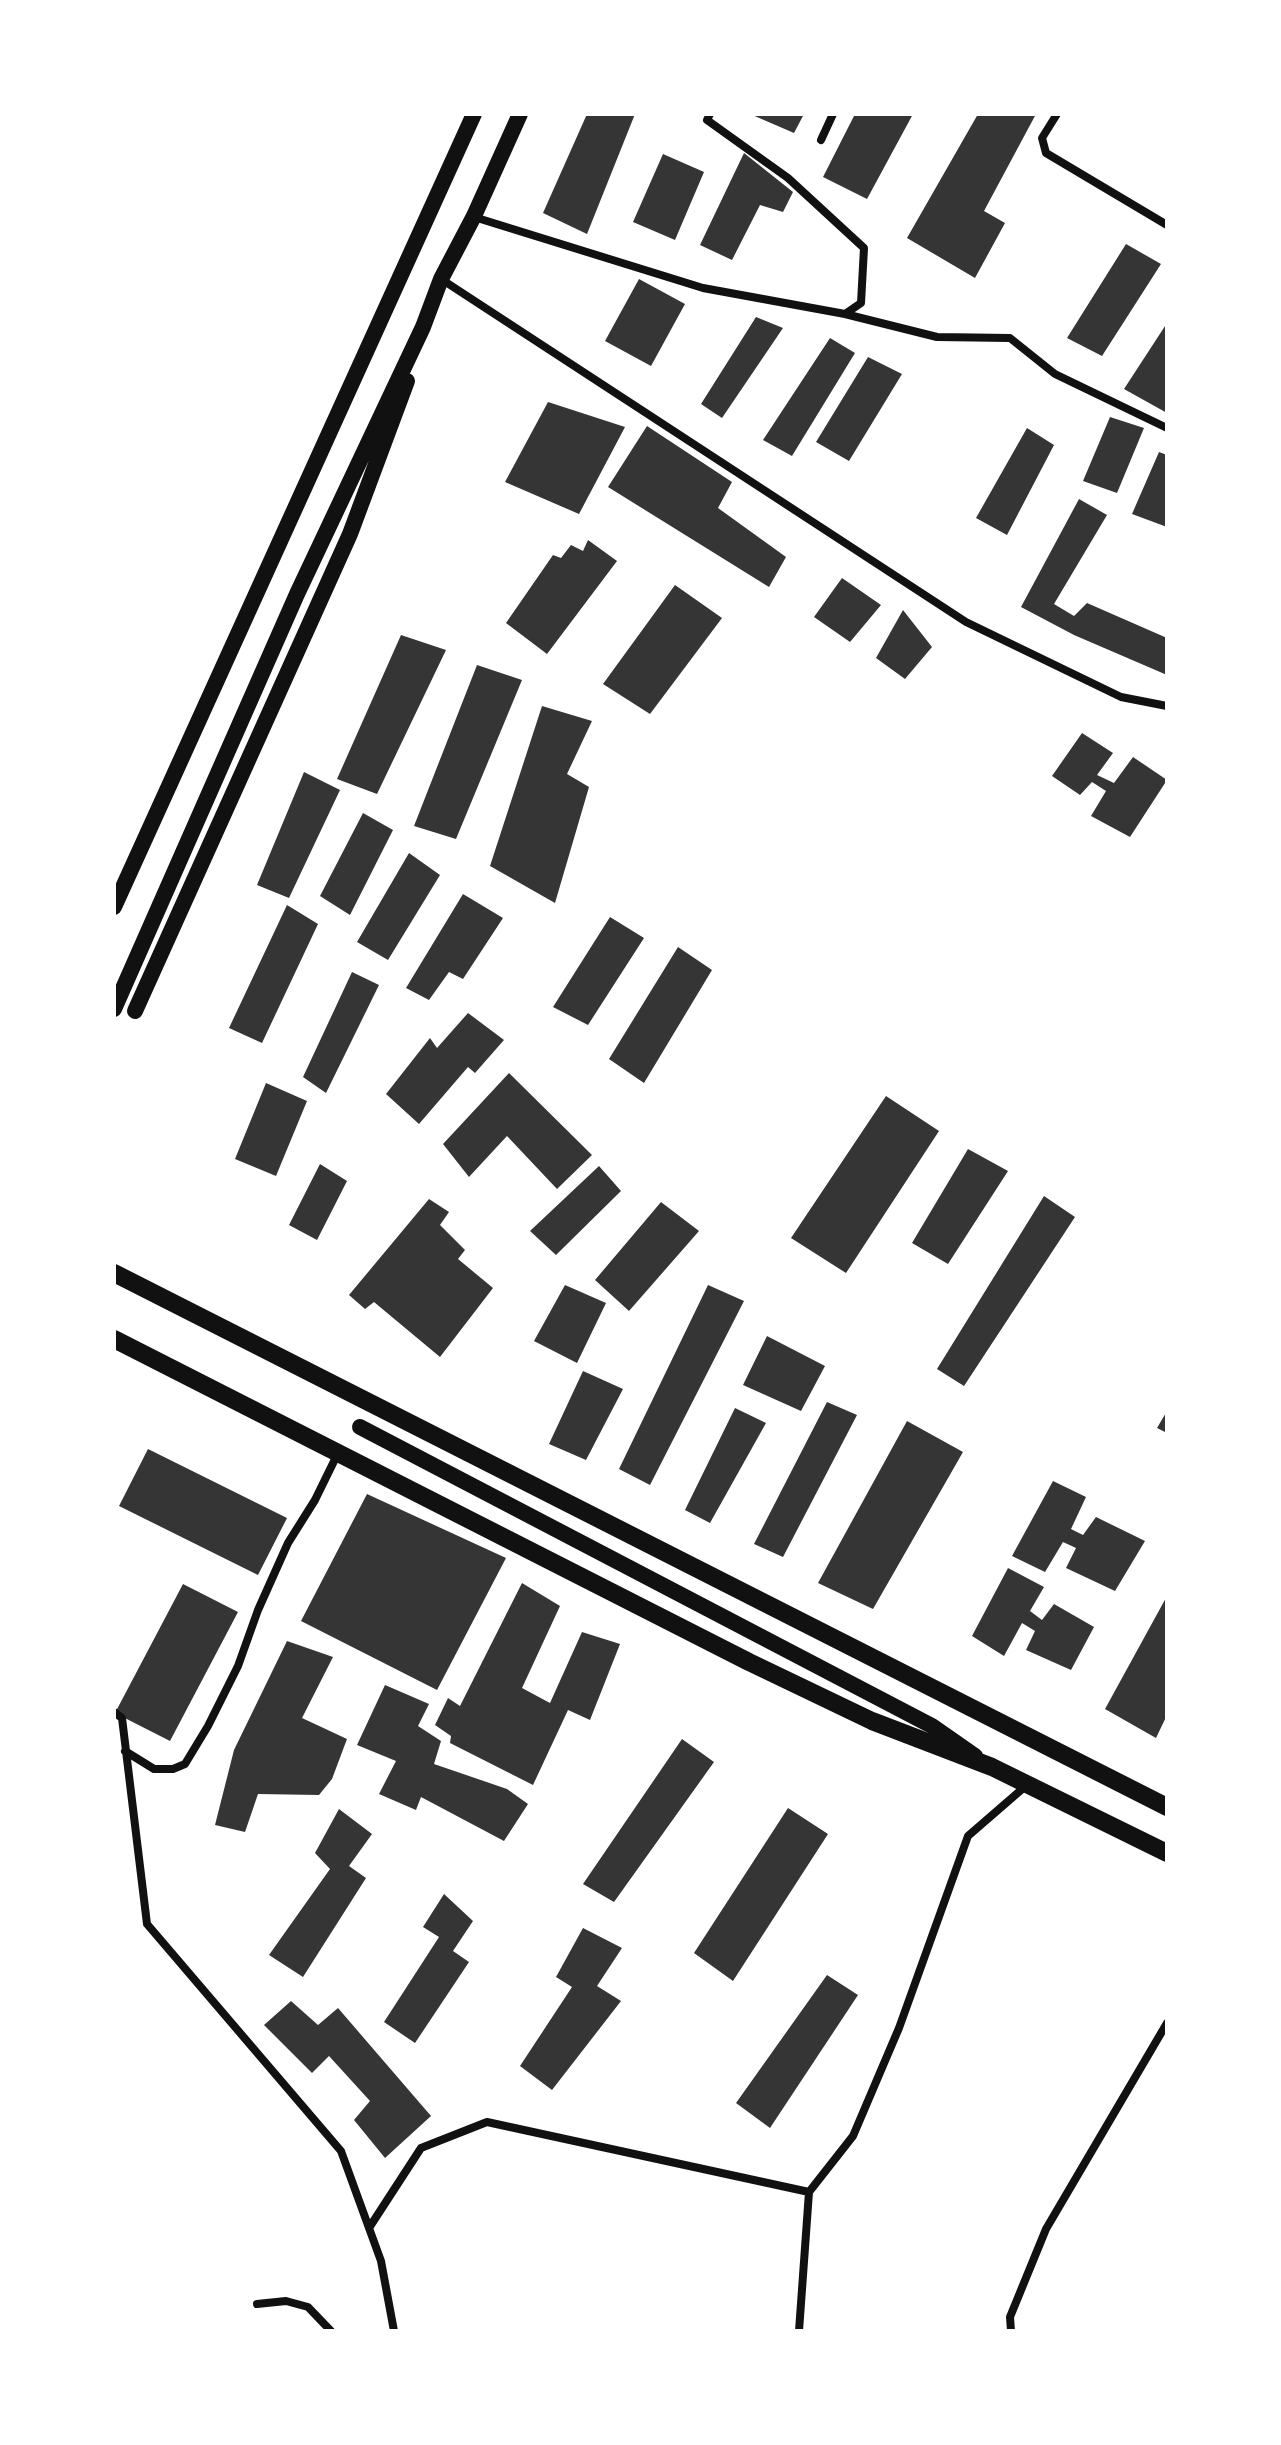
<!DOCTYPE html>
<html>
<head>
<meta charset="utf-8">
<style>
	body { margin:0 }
	#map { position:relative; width:1281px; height:2445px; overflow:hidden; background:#fff; font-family:"Space Grotesk",sans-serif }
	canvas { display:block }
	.frame { position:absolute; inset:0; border:116px solid #fff; pointer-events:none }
</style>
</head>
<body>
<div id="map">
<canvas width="1281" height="2445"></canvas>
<div class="frame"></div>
</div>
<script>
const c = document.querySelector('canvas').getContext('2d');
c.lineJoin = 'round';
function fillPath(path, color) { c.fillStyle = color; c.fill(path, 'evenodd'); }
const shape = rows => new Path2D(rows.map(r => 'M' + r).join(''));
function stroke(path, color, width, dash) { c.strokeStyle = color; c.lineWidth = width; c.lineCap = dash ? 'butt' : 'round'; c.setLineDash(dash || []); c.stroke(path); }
const building = shape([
	[587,114,635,114,587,234,543,213],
	[750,114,804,114,794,133],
	[855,114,913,114,867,199,823,177],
	[978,114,1036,114,984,211,1005,223,975,278,907,238],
	[744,153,793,192,783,212,760,205,732,260,700,245],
	[663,154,704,172,675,240,633,222],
	[1126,244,1161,264,1102,356,1067,338],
	[639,279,685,304,651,366,605,341],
	[756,317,783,328,722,418,701,404],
	[1167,323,1167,413,1124,389],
	[830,338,855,353,792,456,763,440],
	[868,357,902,374,849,461,816,442],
	[548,402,625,427,579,514,505,482],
	[1110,417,1144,428,1117,493,1083,481],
	[647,426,732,482,718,508,786,557,769,587,608,487],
	[1027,428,1054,445,1007,535,976,518],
	[1159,452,1167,455,1167,527,1132,514],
	[1079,499,1107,515,1054,604,1074,616,1087,603,1167,638,1167,675,1074,635,1021,607],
	[588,540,617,561,547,654,506,623,553,555,561,558,571,545,583,551],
	[842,578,881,605,850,642,814,617],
	[675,585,722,618,650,714,603,684],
	[903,610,932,647,905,679,876,658],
	[401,635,446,650,377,794,337,779],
	[477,665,522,680,456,839,414,826],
	[542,706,592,721,567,774,589,787,555,903,490,866],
	[1082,733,1113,753,1097,775,1114,783,1133,757,1167,780,1130,837,1091,816,1106,791,1092,782,1080,795,1052,776],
	[304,772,340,790,289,898,257,885],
	[363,813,393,830,350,915,320,896],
	[409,853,440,875,388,960,357,942],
	[463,894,503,918,463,979,449,972,429,1000,406,988],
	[287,905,318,924,262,1043,229,1028],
	[610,917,644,938,588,1025,553,1007],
	[678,947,712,970,644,1083,609,1059],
	[352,972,379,985,326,1093,303,1077],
	[468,1013,504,1040,475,1073,468,1067,419,1124,386,1094,430,1038,437,1048],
	[509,1073,592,1155,557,1189,507,1136,469,1177,443,1144],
	[266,1083,307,1101,276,1176,235,1159],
	[886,1096,939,1131,846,1273,791,1238],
	[968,1149,1008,1171,948,1264,912,1243],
	[320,1164,347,1181,317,1240,289,1225],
	[599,1166,621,1191,556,1255,530,1231],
	[1044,1196,1075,1217,964,1386,937,1369],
	[429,1199,449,1212,440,1225,465,1250,458,1259,493,1288,440,1357,374,1302,365,1309,349,1295],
	[661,1202,699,1231,629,1311,595,1280],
	[565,1285,606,1303,577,1363,534,1341],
	[708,1285,744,1301,650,1485,619,1469],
	[767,1336,825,1366,801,1411,743,1385],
	[583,1371,623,1389,586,1460,549,1444],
	[827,1402,857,1415,783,1557,754,1544],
	[735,1408,766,1423,710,1523,685,1510],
	[1167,1411,1167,1433,1157,1428],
	[907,1421,963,1452,873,1609,818,1583],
	[148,1449,287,1518,258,1575,119,1506],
	[1053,1481,1086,1497,1071,1529,1083,1535,1096,1517,1145,1541,1115,1591,1066,1568,1076,1548,1063,1542,1045,1572,1012,1556],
	[367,1494,506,1558,437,1690,301,1621],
	[1008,1568,1044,1587,1030,1611,1042,1620,1054,1604,1094,1627,1071,1670,1026,1650,1035,1631,1022,1623,1004,1656,972,1636],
	[522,1583,560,1606,522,1688,550,1703,582,1632,620,1644,590,1720,568,1710,533,1785,450,1743,451,1736,435,1725,448,1698,460,1706],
	[183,1584,238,1612,170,1741,115,1713],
	[1167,1596,1167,1715,1156,1738,1105,1709],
	[287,1641,333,1657,302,1718,347,1739,332,1779,319,1795,258,1794,245,1832,215,1825,234,1750],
	[385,1685,429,1704,418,1726,441,1741,434,1764,507,1789,528,1804,504,1841,421,1797,416,1810,379,1794,396,1761,357,1745],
	[682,1739,714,1762,614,1902,583,1884],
	[788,1808,828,1834,733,1981,694,1953],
	[339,1809,372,1834,349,1866,366,1878,303,1977,269,1955,330,1869,315,1853],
	[444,1894,473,1921,453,1951,469,1962,415,2043,384,2022,439,1937,423,1927],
	[583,1928,622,1948,597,1986,621,2001,552,2090,520,2066,572,1987,556,1977],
	[827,1975,858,1995,770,2128,736,2103],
	[291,2001,318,2025,338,2008,431,2116,385,2158,354,2120,370,2101,329,2056,312,2073,264,2025]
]);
const minor = shape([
	[1057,114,1042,138,1046,153,1167,225],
	[821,140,833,114],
	[474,217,703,288,845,314,861,303,864,248,788,178,707,120,710,114],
	[441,279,966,622,1121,697,1167,706],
	[845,314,937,337,1010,338,1055,374,1167,428],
	[114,1712,122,1718,147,1924,341,2151,381,2261,394,2331],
	[125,1751,154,1769,173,1769,185,1764,208,1726,238,1666,258,1610,288,1543,315,1500,338,1453],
	[369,2228,421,2148,487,2122,809,2192],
	[257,2304,286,2301,308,2307,331,2331],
	[799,2331,809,2192,853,2136,899,2028,968,1836,1028,1784],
	[1011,2331,1010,2317,1046,2229,1167,2023]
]);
const secondary = shape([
	[114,907,474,114],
	[114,1009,297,594,423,327,441,279,474,216,520,114],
	[135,1011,350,534,407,381],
	[360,1427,932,1726,975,1756]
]);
const primary = shape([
	[114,1273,1167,1807],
	[114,1339,749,1662,872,1721,992,1767,1167,1853]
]);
fillPath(building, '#353535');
stroke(minor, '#111', 8);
stroke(secondary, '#111', 16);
stroke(primary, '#111', 18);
</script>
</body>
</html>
